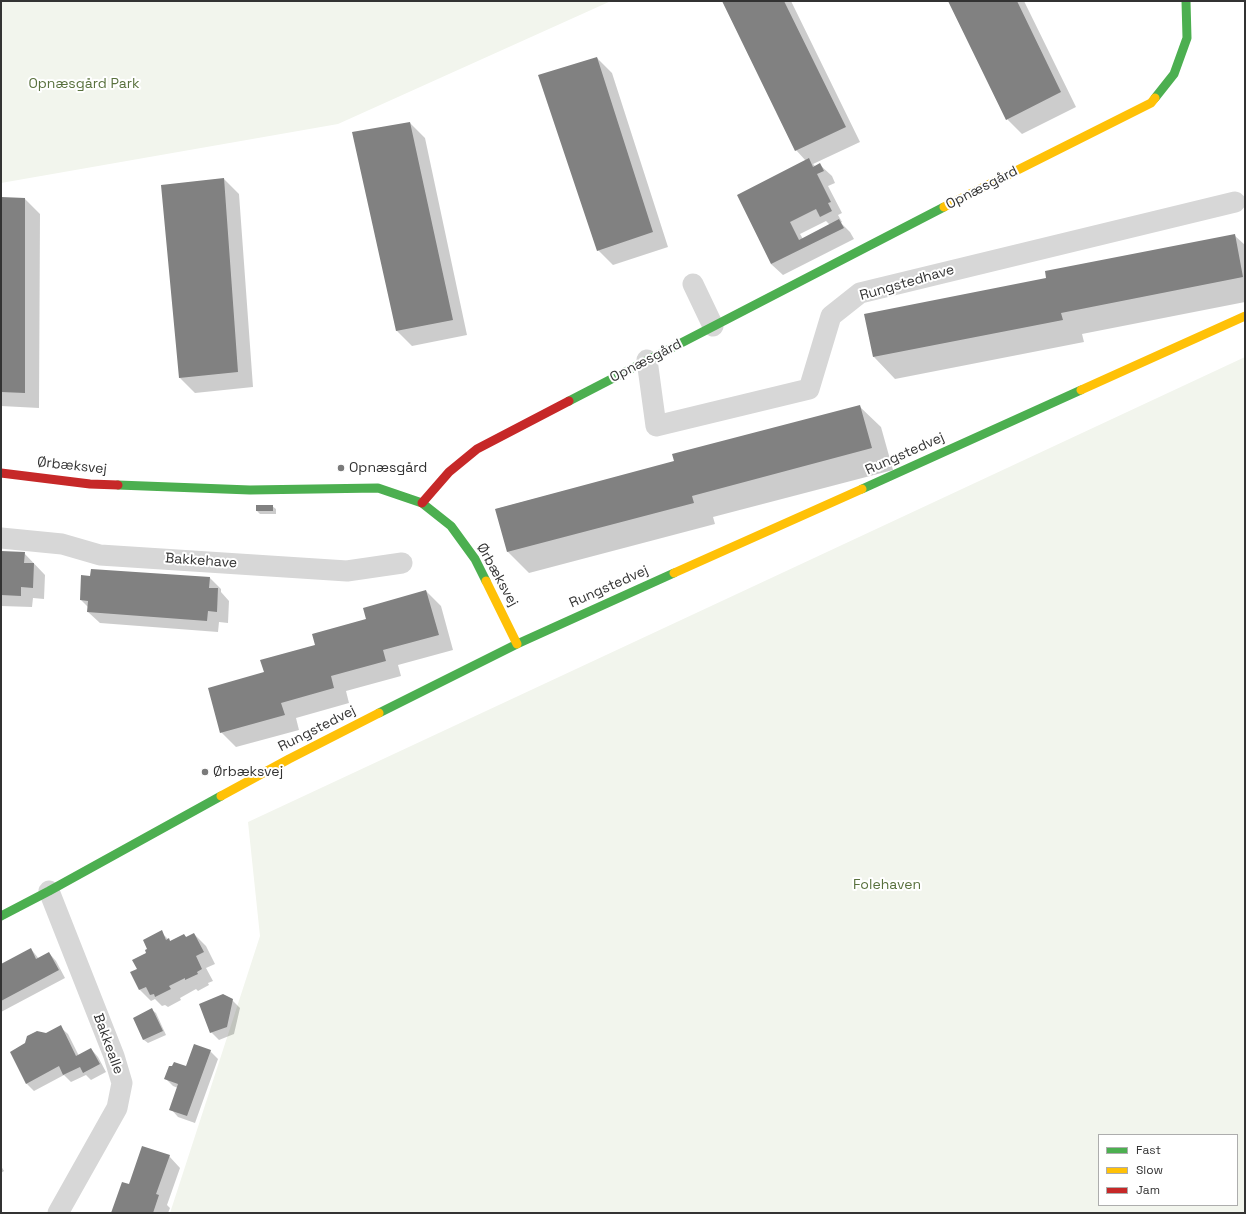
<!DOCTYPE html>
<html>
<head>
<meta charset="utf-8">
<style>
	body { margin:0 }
	#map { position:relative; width:1246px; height:1214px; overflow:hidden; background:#fff; font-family:"Space Grotesk",sans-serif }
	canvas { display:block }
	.frame { position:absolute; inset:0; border:2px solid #333; pointer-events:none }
	.legend { position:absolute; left:1098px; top:1134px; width:140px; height:72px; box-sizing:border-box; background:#fff; border:1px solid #adadad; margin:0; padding:5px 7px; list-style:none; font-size:12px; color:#333 }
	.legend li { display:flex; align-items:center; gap:8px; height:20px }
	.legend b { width:20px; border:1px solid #adadad }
</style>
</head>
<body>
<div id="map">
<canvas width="1246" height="1214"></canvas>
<div class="frame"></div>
<ul class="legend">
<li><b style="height:5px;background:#4caf50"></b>Fast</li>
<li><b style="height:5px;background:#ffc107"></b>Slow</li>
<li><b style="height:5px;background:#c62828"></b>Jam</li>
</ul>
</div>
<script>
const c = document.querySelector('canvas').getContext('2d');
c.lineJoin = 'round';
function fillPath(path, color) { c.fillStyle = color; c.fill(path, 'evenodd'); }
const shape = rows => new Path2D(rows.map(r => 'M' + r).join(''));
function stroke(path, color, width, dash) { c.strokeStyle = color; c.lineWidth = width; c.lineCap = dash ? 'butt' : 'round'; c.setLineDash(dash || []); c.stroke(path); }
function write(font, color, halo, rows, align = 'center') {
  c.font = font + ' "Space Grotesk",sans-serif'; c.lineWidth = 4; c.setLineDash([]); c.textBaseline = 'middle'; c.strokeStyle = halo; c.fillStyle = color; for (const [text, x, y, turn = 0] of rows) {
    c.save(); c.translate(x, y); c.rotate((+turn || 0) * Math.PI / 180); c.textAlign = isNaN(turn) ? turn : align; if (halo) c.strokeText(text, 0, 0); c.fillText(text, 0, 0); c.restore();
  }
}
const green = shape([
	[1,1,611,1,338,124,1,183],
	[1245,357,1245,1213,170,1213,260,936,248,822],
	[1099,1135,1237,1135,1237,1205,1099,1205]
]);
const shadow = shape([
	[723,1,791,1,860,142,813,164,816,167,820,165,832,176,835,183,828,186,842,213,838,215,842,222,841,223,850,232,854,239,783,275,771,264,806,161,796,150],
	[826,221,830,225,803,239,800,234],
	[949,1,1024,1,1076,107,1022,134,1007,119],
	[597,58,612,73,668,247,613,265,598,250],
	[410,123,425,138,467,335,412,346,397,331],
	[224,179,239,194,253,387,195,393,180,378],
	[1,198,25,199,40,214,39,408,1,406],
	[1234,235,1245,245,1245,302,1082,334,1084,342,895,379,874,357,865,315,1047,279],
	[859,406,881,427,893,470,713,517,715,524,529,573,508,552,496,509,675,462],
	[272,506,276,509,276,514,260,514,257,511],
	[1,552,24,553,45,575,44,599,33,598,32,607,1,606],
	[210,578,221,589,221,592,229,601,228,623,219,622,218,632,100,623,88,612,89,608,81,600],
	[426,591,441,606,453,650,398,665,401,676,346,691,349,703,296,718,299,730,236,747,221,732,265,673,316,646],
	[161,932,171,942,184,935,187,938,194,934,206,946,215,964,206,968,213,981,208,983,209,985,198,991,196,989,180,998,181,1000,168,1007,165,1005,162,1006,155,999,151,1001,140,990,138,969],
	[31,949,39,959,49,953,56,961,65,978,1,1012,1,965],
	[232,1000,240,1008,234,1034,219,1040,211,1032],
	[152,1010,156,1013,166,1035,148,1043,144,1040,134,1018],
	[60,1027,68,1034,79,1056,91,1049,98,1057,106,1072,91,1080,86,1075,71,1082,64,1075,34,1091,27,1084,11,1052],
	[210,1051,218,1059,195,1123,178,1117,171,1109,178,1088,173,1086,165,1078,173,1068,186,1067],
	[169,1156,180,1168,167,1205,170,1208,168,1213,113,1213,130,1186],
	[1,1166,4,1171,1,1173]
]);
const building = shape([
	[722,1,784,1,846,127,795,151],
	[948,1,1017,1,1061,92,1006,120],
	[597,57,653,232,597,251,538,75],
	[410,122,453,320,396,331,352,132],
	[809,158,813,167,820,163,824,171,817,174,831,202,828,203,832,211,820,217,816,209,790,222,799,240,839,219,844,228,771,264,737,195],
	[224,178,238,372,179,378,161,185],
	[1,197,25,198,25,393,1,392],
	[1235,234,1243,277,1061,313,1063,320,873,357,864,314,1046,278,1045,271],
	[860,405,872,448,692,496,694,503,507,552,495,509,674,461,672,454],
	[256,505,273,505,273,511,256,511],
	[1,551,25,552,24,563,34,563,33,588,21,587,21,596,1,595],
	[91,569,210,577,209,588,218,588,217,612,208,611,207,621,87,612,88,601,80,600,81,575,90,576],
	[426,590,439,635,383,650,386,661,331,676,334,688,281,703,285,715,220,733,208,688,264,672,260,660,315,645,312,634,366,619,363,608],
	[162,930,166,940,169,938,170,941,184,934,186,937,194,933,204,952,196,956,202,969,197,972,198,974,185,980,185,978,169,986,171,989,155,997,154,994,150,995,146,987,139,990,130,972,137,969,132,960,146,953,145,950,147,949,143,940],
	[31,948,36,959,49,952,59,970,1,1001,1,964],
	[223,994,233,999,227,1027,210,1033,199,1004],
	[152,1008,163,1031,143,1040,133,1018],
	[61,1025,76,1056,91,1048,100,1064,83,1073,80,1067,63,1075,59,1066,26,1084,10,1052,25,1043,27,1036,37,1031,46,1033],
	[194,1044,211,1050,187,1116,169,1110,178,1084,164,1079,169,1066,172,1066,174,1062,186,1066],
	[142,1146,170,1155,156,1194,159,1195,153,1213,111,1213,122,1182,129,1184]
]);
const street = shape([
	[693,284,713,326],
	[647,360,656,426,809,389,831,316,860,293,1235,202],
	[1,538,62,544,100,555,347,571,402,563],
	[49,891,114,1056,122,1083,117,1108,58,1213]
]);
const fast = shape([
	[1155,98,1174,74,1187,38,1186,1],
	[569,401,944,207],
	[118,485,250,490,378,488,422,503,451,526,475,559,486,581],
	[862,489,1081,390],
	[379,713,517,644,674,573],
	[1,916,49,891,221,796]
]);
const slow = shape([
	[944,207,1151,103,1155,98],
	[1081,390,1245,316],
	[674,573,862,489],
	[486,581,517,644],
	[221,796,289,759,379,713]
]);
const jam = shape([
	[1,473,90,484,118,485],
	[422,503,449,472,477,449,569,401]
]);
const markers = [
	[341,468,4,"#7a7a7a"],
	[205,772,4,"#7a7a7a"]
];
const parkNames = [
	["Opnæsgård Park",84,84],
	["Folehaven",887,885]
];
const streetNames = [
	["Opnæsgård",982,188,-27],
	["Rungstedhave",907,283,-16],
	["Opnæsgård",646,361,-27],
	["Rungstedvej",905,454,-24],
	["Ørbæksvej",72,466,6],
	["Bakkehave",201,561,4],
	["Ørbæksvej",497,575,61],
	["Rungstedvej",609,587,-24],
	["Rungstedvej",317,729,-27],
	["Bakkealle",108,1044,70]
];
const poiNames = [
	["Opnæsgård",349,468],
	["Ørbæksvej",213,772]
];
fillPath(green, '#f2f5ed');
fillPath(shadow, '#0003');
fillPath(building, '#818181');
stroke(street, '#d7d7d7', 21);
stroke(fast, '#4caf50', 9);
stroke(slow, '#ffc107', 9);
stroke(jam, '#c62828', 9);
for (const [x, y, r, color] of markers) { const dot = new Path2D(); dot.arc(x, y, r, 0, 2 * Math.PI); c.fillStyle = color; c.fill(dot); stroke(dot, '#fff', 1.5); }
write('14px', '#59713e', '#fff', parkNames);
write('14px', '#333', '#fff', streetNames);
write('14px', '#333', '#fff', poiNames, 'left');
</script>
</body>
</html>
